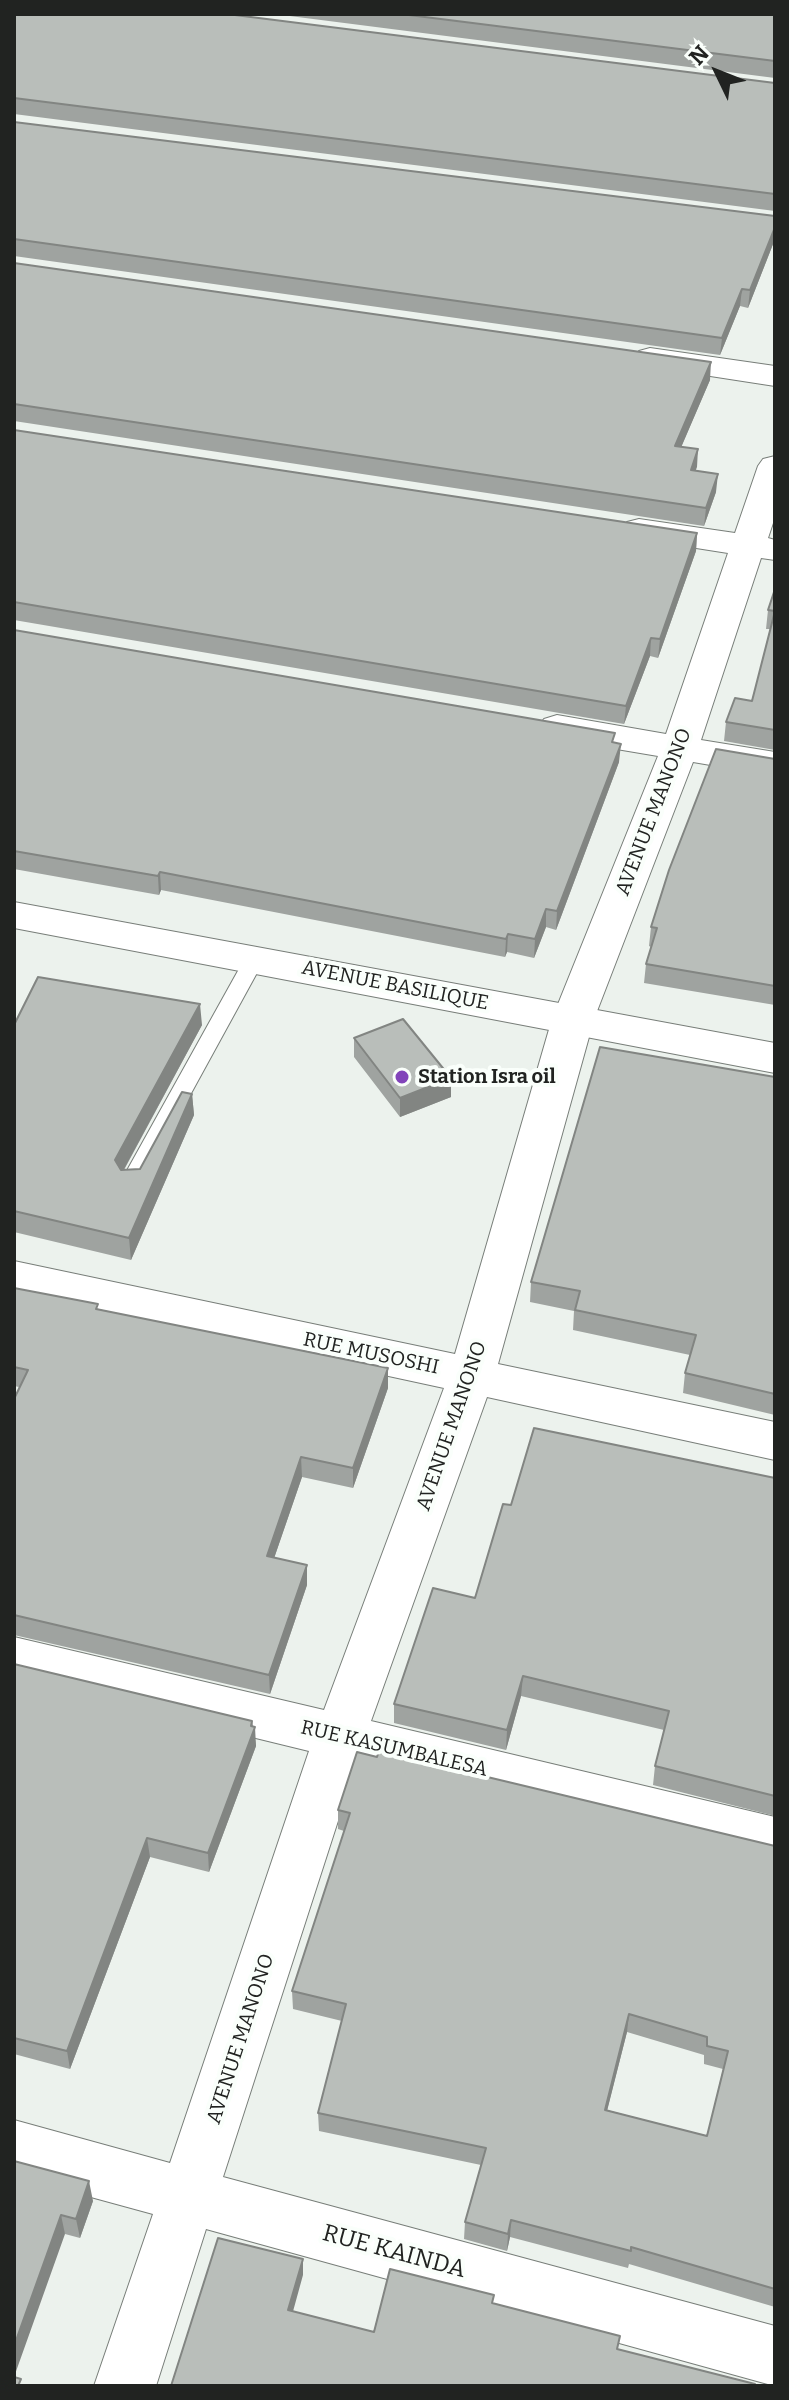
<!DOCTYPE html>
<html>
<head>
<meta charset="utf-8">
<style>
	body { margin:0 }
	#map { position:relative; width:789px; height:2400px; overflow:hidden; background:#ecf2ed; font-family:Bitter,serif }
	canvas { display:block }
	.frame { position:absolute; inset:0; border:16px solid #212321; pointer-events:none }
	.north { position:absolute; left:677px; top:32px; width:80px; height:80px; -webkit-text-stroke:6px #fafffb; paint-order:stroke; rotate:313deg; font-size:22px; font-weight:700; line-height:32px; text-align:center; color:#212321 }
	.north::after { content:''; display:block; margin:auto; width:28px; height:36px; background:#212321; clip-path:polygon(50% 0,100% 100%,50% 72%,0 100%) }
</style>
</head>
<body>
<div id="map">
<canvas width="789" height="2400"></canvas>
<div class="frame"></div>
<div class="north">N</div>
</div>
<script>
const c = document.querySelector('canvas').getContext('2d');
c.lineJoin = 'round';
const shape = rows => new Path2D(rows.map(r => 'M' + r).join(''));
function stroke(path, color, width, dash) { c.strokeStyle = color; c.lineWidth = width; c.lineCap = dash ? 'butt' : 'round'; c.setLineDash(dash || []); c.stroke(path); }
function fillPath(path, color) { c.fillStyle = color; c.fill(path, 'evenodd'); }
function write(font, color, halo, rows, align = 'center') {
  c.font = font + ' Bitter,serif'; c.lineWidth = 8; c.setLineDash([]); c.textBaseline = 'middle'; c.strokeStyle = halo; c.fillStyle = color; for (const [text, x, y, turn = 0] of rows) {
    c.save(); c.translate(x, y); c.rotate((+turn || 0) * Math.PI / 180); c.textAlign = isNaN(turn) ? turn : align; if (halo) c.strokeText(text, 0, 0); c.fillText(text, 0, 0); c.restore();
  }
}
const lane = shape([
	[254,953,264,960,142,1183,139,1189,123,1189,120,1183,244,960,254,953]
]);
const street = shape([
	[650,348,775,366,775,386,639,365,634,358,639,351,650,348],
	[775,456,775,517,768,538,775,540,775,560,761,558,701,740,775,752,775,776,693,762,594,1019,498,1364,775,1422,775,1460,487,1397,371,1721,775,1817,775,1863,357,1762,223,2177,775,2326,775,2386,206,2229,156,2386,94,2386,153,2214,14,2176,14,2120,170,2163,309,1751,14,1679,14,1637,324,1710,444,1388,14,1295,14,1261,455,1354,552,1019,658,756,557,739,544,735,538,727,544,719,557,715,666,734,728,553,639,539,627,536,622,529,627,522,639,519,735,533,758,466,763,459,775,456]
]);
const secondary = shape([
	[14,902,775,1043,775,1073,14,928,14,902]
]);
const wall = shape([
	[14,14,775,83,775,211,14,114],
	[274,14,775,14,775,78],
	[14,122,775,216,775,239,748,308,740,306,720,355,14,256],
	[14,263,710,380,681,447,698,449,695,471,716,492,704,526,14,421],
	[14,430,697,533,696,551,658,658,650,656,624,724,14,620],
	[775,589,775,750,724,741,726,722,752,701,770,629,766,629,768,610],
	[14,630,615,743,619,762,556,930,546,927,534,958,507,952,505,957,161,890,159,895,14,869],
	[775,759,775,1005,644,983,646,964,651,947,649,946,651,927],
	[14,1025,202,1025,124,1170,140,1169,192,1094,194,1115,131,1260,14,1232],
	[354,1038,451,1078,451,1097,400,1117,354,1057],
	[775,1077,775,1415,683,1393,685,1373,690,1355,573,1330,574,1311,530,1302,531,1282],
	[14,1288,99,1309,388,1388,353,1488,302,1477,274,1558,307,1565,307,1585,270,1694,14,1635,14,1399,19,1387,14,1386],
	[775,1478,775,1816,653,1785,655,1766,664,1730,521,1696,506,1750,394,1723,394,1704,475,1598,511,1505],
	[14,1664,252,1721,256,1746,209,1872,150,1857,70,2069,14,2054],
	[338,1810,775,1846,775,2307,629,2264,628,2268,510,2237,507,2251,464,2239,465,2222,481,2165,319,2131,318,2113,342,2021,293,2009,292,1991,344,1831,338,1829],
	[627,2032,704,2055,704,2064,723,2069,707,2136,607,2110],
	[14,2161,93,2201,80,2238,65,2234]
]);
const shadedWall = shape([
	[775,227,775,239,748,308,750,290],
	[742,289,740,306,720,355,722,338],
	[711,362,710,380,674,464,675,446],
	[698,449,697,467,689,488,691,470],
	[718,474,716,492,704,526,706,508],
	[697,533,696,551,658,658,660,639],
	[651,638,650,656,624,724,626,706],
	[621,744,619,762,556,930,557,911],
	[160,872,161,890,159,895,158,876],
	[546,909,546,927,534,958,535,939],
	[508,934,507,952,505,957,506,939],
	[200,1004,202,1025,117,1182,115,1160],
	[451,1078,451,1097,400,1117,400,1098],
	[192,1094,194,1115,131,1260,129,1238],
	[388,1368,388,1388,353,1488,353,1468],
	[301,1457,302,1477,268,1576,267,1556],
	[307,1565,307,1585,270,1694,269,1675],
	[523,1676,521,1696,506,1750,507,1730],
	[252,1721,253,1732,255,1727,256,1746,209,1872,208,1853],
	[147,1838,150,1857,70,2069,67,2051],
	[629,2014,627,2032,603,2127,605,2110],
	[89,2181,93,2201,80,2238,76,2219],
	[61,2215,65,2234,14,2377,14,2346],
	[511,2220,510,2237,507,2251,508,2234],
	[303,2259,303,2275,289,2326,288,2310]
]);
const building = shape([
	[14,14,227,14,775,83,775,194,14,98,14,14],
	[401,14,775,14,775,61,401,14],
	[14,122,775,216,775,227,750,290,742,289,722,338,14,239,14,122],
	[14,263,711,362,675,446,698,449,691,470,718,474,706,508,14,404,14,263],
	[14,430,697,533,660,639,651,638,626,706,14,602,14,430],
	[775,589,775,611,768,610,775,589],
	[775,611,775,730,726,722,735,698,752,701,775,611],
	[14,630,615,733,612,742,621,744,557,911,546,909,535,939,508,934,506,939,160,872,158,876,14,851,14,630],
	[716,749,775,759,775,986,646,964,657,928,651,927,669,870,716,749],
	[38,977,200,1004,115,1160,121,1170,140,1169,182,1092,192,1094,129,1238,14,1211,14,1025,38,977],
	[403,1019,451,1078,400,1098,354,1038,403,1019],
	[600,1047,775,1077,775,1394,685,1373,696,1335,575,1310,580,1291,531,1282,600,1047],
	[14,1288,98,1304,96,1309,388,1368,353,1468,301,1457,267,1556,307,1565,269,1675,14,1615,14,1399,28,1370,14,1367,14,1288],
	[534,1428,775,1478,775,1796,655,1766,669,1711,523,1676,507,1730,394,1704,433,1588,475,1598,503,1504,511,1505,534,1428],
	[14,1664,252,1721,251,1726,255,1727,208,1853,147,1838,67,2051,14,2038,14,1664],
	[379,1751,775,1846,775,2289,631,2247,631,2251,511,2220,508,2234,465,2222,486,2148,318,2113,346,2004,292,1991,350,1813,338,1810,357,1752,377,1757,379,1751],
	[629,2014,707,2037,707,2046,728,2051,707,2136,605,2110,629,2014],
	[14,2161,89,2181,76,2219,61,2215,14,2346,14,2161],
	[218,2238,303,2259,288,2310,374,2332,390,2269,494,2295,492,2303,620,2336,617,2349,755,2384,754,2386,171,2386,218,2238],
	[14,2377,21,2379,18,2386,14,2386,14,2377]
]);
const markers = [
	[402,1077,8,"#8244ba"]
];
const streetNames = [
	["AVENUE MANONO",654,812,-69],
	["AVENUE BASILIQUE",395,986,11],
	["RUE MUSOSHI",371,1354,12],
	["AVENUE MANONO",452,1426,-71],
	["RUE KASUMBALESA",394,1749,13],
	["AVENUE MANONO",241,2039,-72]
];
const poiNames = [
	["Station Isra oil",418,1077]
];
const nearStreetnames = [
	["RUE KAINDA",394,2252,15]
];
stroke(lane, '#787e79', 2);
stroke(street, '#787e79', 2);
stroke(secondary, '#787e79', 2);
fillPath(lane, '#fff');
fillPath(street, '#fff');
fillPath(secondary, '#fff');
fillPath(wall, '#9fa3a0');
fillPath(shadedWall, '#828582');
fillPath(building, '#b9beba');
stroke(building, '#828582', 2);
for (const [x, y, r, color] of markers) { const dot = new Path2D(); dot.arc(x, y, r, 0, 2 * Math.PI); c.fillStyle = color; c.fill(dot); stroke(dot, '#fafffb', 3); }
write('20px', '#212321', '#fafffb', streetNames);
write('bold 20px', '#212321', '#fafffb', poiNames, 'left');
write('24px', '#212321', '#fafffb', nearStreetnames);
</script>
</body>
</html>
